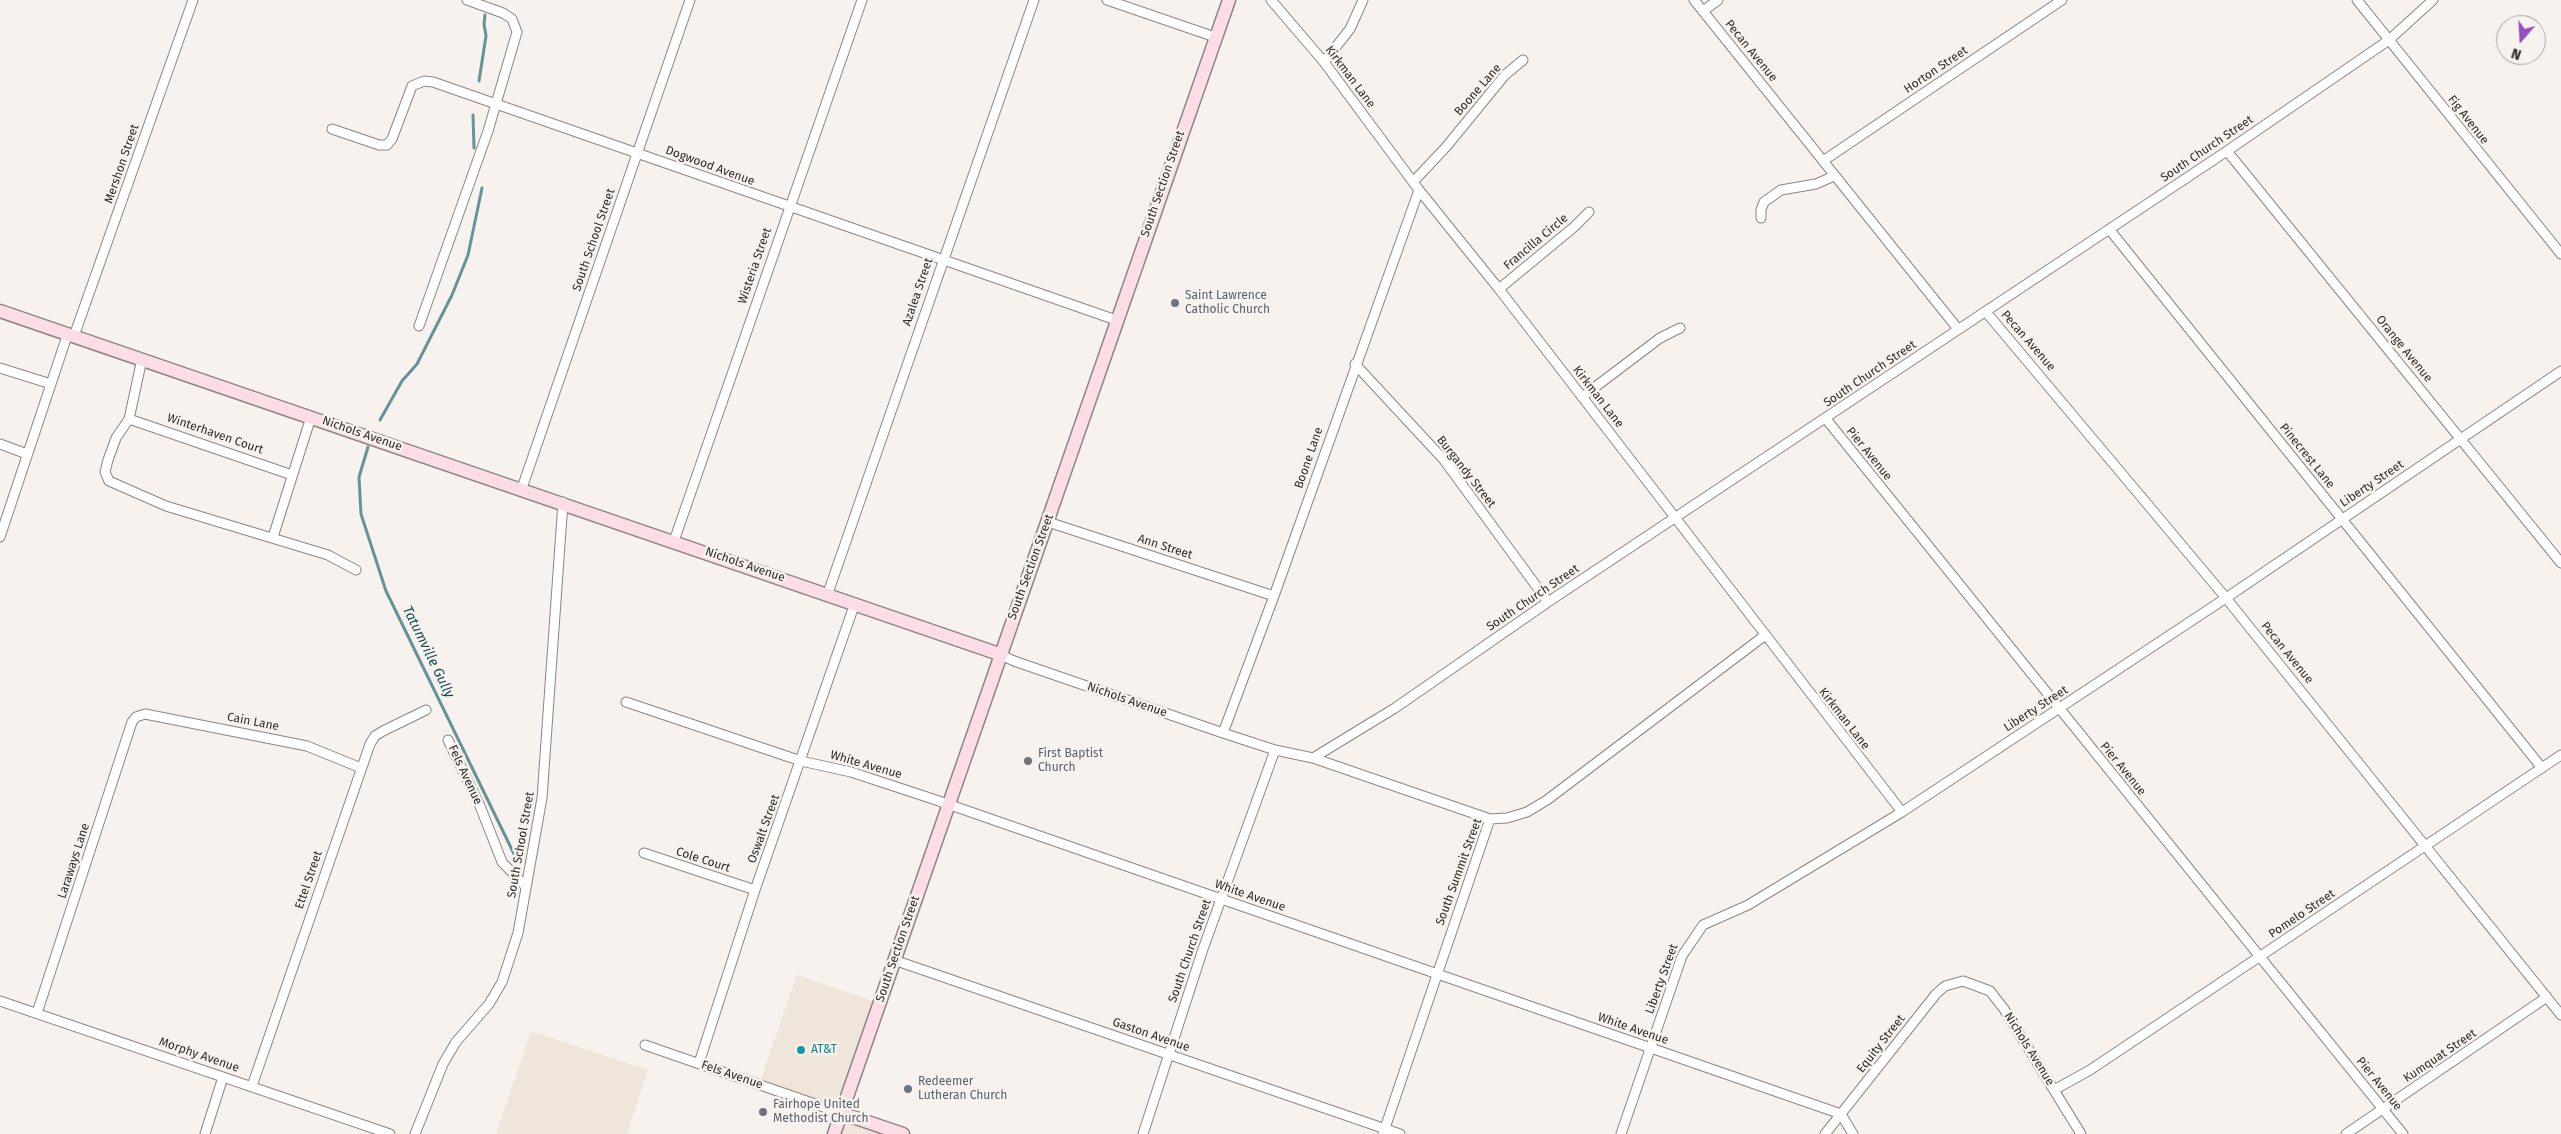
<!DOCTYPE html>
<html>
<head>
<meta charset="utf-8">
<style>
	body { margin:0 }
	#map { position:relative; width:2561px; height:1134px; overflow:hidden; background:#f7f2ed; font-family:"Fira Sans",sans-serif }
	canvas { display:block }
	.north { position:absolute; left:2496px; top:15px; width:50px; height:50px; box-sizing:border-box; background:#f7f2ed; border:1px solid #a7a39f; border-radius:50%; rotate:199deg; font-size:14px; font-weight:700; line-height:20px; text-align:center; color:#2e2c2a }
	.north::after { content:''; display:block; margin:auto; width:18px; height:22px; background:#9451c6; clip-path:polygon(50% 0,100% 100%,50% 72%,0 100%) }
</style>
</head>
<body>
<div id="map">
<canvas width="2561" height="1134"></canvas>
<div class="north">N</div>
</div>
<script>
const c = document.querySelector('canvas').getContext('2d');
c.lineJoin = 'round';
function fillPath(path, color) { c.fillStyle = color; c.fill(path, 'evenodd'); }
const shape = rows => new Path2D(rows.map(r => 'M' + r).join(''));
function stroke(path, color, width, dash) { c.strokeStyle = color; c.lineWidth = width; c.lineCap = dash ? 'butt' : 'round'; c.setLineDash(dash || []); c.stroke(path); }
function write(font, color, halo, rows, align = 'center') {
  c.font = font + ' "Fira Sans",sans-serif'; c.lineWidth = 5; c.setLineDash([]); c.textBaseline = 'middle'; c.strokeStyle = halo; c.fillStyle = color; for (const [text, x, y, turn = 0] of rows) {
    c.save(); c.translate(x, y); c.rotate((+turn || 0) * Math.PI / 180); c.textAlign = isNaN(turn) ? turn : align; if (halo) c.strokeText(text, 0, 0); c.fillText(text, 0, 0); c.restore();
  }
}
const built = shape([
	[797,975,885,1005,845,1122,881,1134,826,1134,832,1117,757,1090],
	[531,1031,648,1070,627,1134,496,1134]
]);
const stream = shape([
	[479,81,486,36,484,24,485,15],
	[473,115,474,148],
	[380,420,402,381,417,364,452,295,468,255,482,188],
	[368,447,359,477,361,514,386,591,516,858]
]);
const street = shape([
	[1107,0,1215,37],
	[1271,0,1324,62,1419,190,1499,289,1902,812],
	[1694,0,1958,329],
	[2357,0,2561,254],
	[1703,11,1718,0],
	[1324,62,1350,29,1363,0],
	[332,129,379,145,387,145,392,139,412,86,424,81,433,82,1116,320],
	[2227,151,2561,563],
	[1823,161,2062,0],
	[1413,182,1446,147,1505,75,1523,60],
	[1761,218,1761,210,1764,202,1781,190,1816,184,1834,176],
	[2109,229,2542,768],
	[1499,289,1574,227,1589,212],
	[1986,312,2226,598,2561,1015],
	[419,326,488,131,517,32,512,19,503,13,467,0],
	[74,336,193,0],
	[142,359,129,419,116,438,108,460,105,472,109,481,166,506,328,555,356,570],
	[1355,364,1444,460,1548,602],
	[0,368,51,384],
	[1582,397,1660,338,1680,328],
	[129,419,292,475],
	[1826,419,2403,1134],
	[0,444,27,454],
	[522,488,690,0],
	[1048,522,1274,596],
	[0,537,68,333],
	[273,537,311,417],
	[674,541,862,0],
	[828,593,1034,0],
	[999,654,1014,661,1223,733,1275,750,1313,758,1490,819,1507,818,1527,812,1547,800,1764,636],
	[626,702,801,761,851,772,936,800,1841,1114,1853,1134],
	[1223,733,1274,596,1419,190],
	[448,740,480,806,502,862,526,887],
	[1313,758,1395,708,1548,602,2227,151,2389,40,2433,0],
	[644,853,755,890],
	[894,960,1400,1134],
	[0,1001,390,1134],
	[37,1013,132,722,136,717,145,714,307,746,361,768],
	[645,1045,841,1113],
	[699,1063,755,890,855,603],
	[252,1086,370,744,375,736,383,731,426,710],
	[2054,1090,2090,1070,2561,755],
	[205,1134,223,1077],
	[415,1134,443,1064,456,1042,489,1004,502,982,518,933,542,798,563,502],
	[1143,1134,1203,949,1275,750],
	[1383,1134,1490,819],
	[1621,1134,1682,956,1703,925,1748,905,1902,812,2226,598,2561,371],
	[1825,1134,1936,994,1945,986,1963,981,1990,991,2004,1009,2081,1134],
	[2346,1134,2547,997]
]);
const secondary = shape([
	[0,311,999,654],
	[841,1113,903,1134],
	[834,1134,1229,0]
]);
const markers = [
	[1175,303,5,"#6b7280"],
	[1028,761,5,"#6b7280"],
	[801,1050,5,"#0f9aa8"],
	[908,1089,5,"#6b7280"],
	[763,1112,5,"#6b7280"]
];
const streetNames = [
	["Pecan Avenue",1751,51,51],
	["Horton Street",1936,70,-34],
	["Kirkman Lane",1350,77,53],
	["Boone Lane",1478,90,-49],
	["Fig Avenue",2468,120,52],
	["South Church Street",2207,149,-34],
	["Mershon Street",122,164,-71],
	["Dogwood Avenue",710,166,20],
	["South Section Street",1163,184,-71],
	["South School Street",594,240,-71],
	["Francilla Circle",1536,242,-40],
	["Wisteria Street",755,266,-71],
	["Azalea Street",918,292,-71],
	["Pecan Avenue",2028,341,49],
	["Orange Avenue",2404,349,51],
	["South Church Street",1870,374,-34],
	["Kirkman Lane",1598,397,52],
	["Winterhaven Court",215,434,19],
	["Nichols Avenue",362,434,19],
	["Pier Avenue",1869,454,51],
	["Pinecrest Lane",2307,456,51],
	["Boone Lane",1309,458,-71],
	["Burgandy Street",1466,472,52],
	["Liberty Street",2372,484,-34],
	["Ann Street",1165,547,18],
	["Nichols Avenue",745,565,19],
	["South Section Street",1031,567,-70],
	["South Church Street",1533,598,-34],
	["Pecan Avenue",2287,653,51],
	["Nichols Avenue",1127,700,19],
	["Liberty Street",2036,709,-33],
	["Kirkman Lane",1844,719,52],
	["Cain Lane",253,722,11],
	["White Avenue",866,765,16],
	["Pier Avenue",2123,769,51],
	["Fels Avenue",465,775,65],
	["Oswalt Street",764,829,-70],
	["South School Street",521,845,-80],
	["Cole Court",703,860,18],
	["Laraways Lane",74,861,-72],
	["South Summit Street",1459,872,-70],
	["Ettel Street",309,880,-71],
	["White Avenue",1250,896,19],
	["Pomelo Street",2302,914,-34],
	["South Section Street",898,949,-71],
	["South Church Street",1190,951,-71],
	["Liberty Street",1662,979,-70],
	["White Avenue",1633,1029,19],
	["Gaston Avenue",1151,1035,19],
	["Equity Street",1881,1044,-52],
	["Nichols Avenue",2029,1049,58],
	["Morphy Avenue",199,1055,19],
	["Kumquat Street",2440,1056,-34],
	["Fels Avenue",732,1075,19],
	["Pier Avenue",2379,1084,51]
];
const worshipNames = [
	["Saint Lawrence",1185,296],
	["Catholic Church",1185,310],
	["First Baptist",1038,754],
	["Church",1038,768],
	["Redeemer",918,1082],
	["Lutheran Church",918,1096],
	["Fairhope United",773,1105],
	["Methodist Church",773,1119]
];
const cultureNames = [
	["AT&T",811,1050]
];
const waterNames = [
	["Tatumville Gully",428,652,64]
];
fillPath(built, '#f0e5da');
stroke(stream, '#64939b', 3);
stroke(street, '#8b8682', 11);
stroke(secondary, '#8b8682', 15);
stroke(street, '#fff', 9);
stroke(secondary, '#fcdde5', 12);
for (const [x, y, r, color] of markers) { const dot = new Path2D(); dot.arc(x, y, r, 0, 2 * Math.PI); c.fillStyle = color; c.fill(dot); stroke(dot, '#f7f2ed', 2); }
write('12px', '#2e2c2a', '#f7f2ed', streetNames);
write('12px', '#5b616d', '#f7f2ed', worshipNames, 'left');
write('12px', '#0d838f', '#f7f2ed', cultureNames, 'left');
write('italic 14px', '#0f4c55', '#f7f2ed', waterNames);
</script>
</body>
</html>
